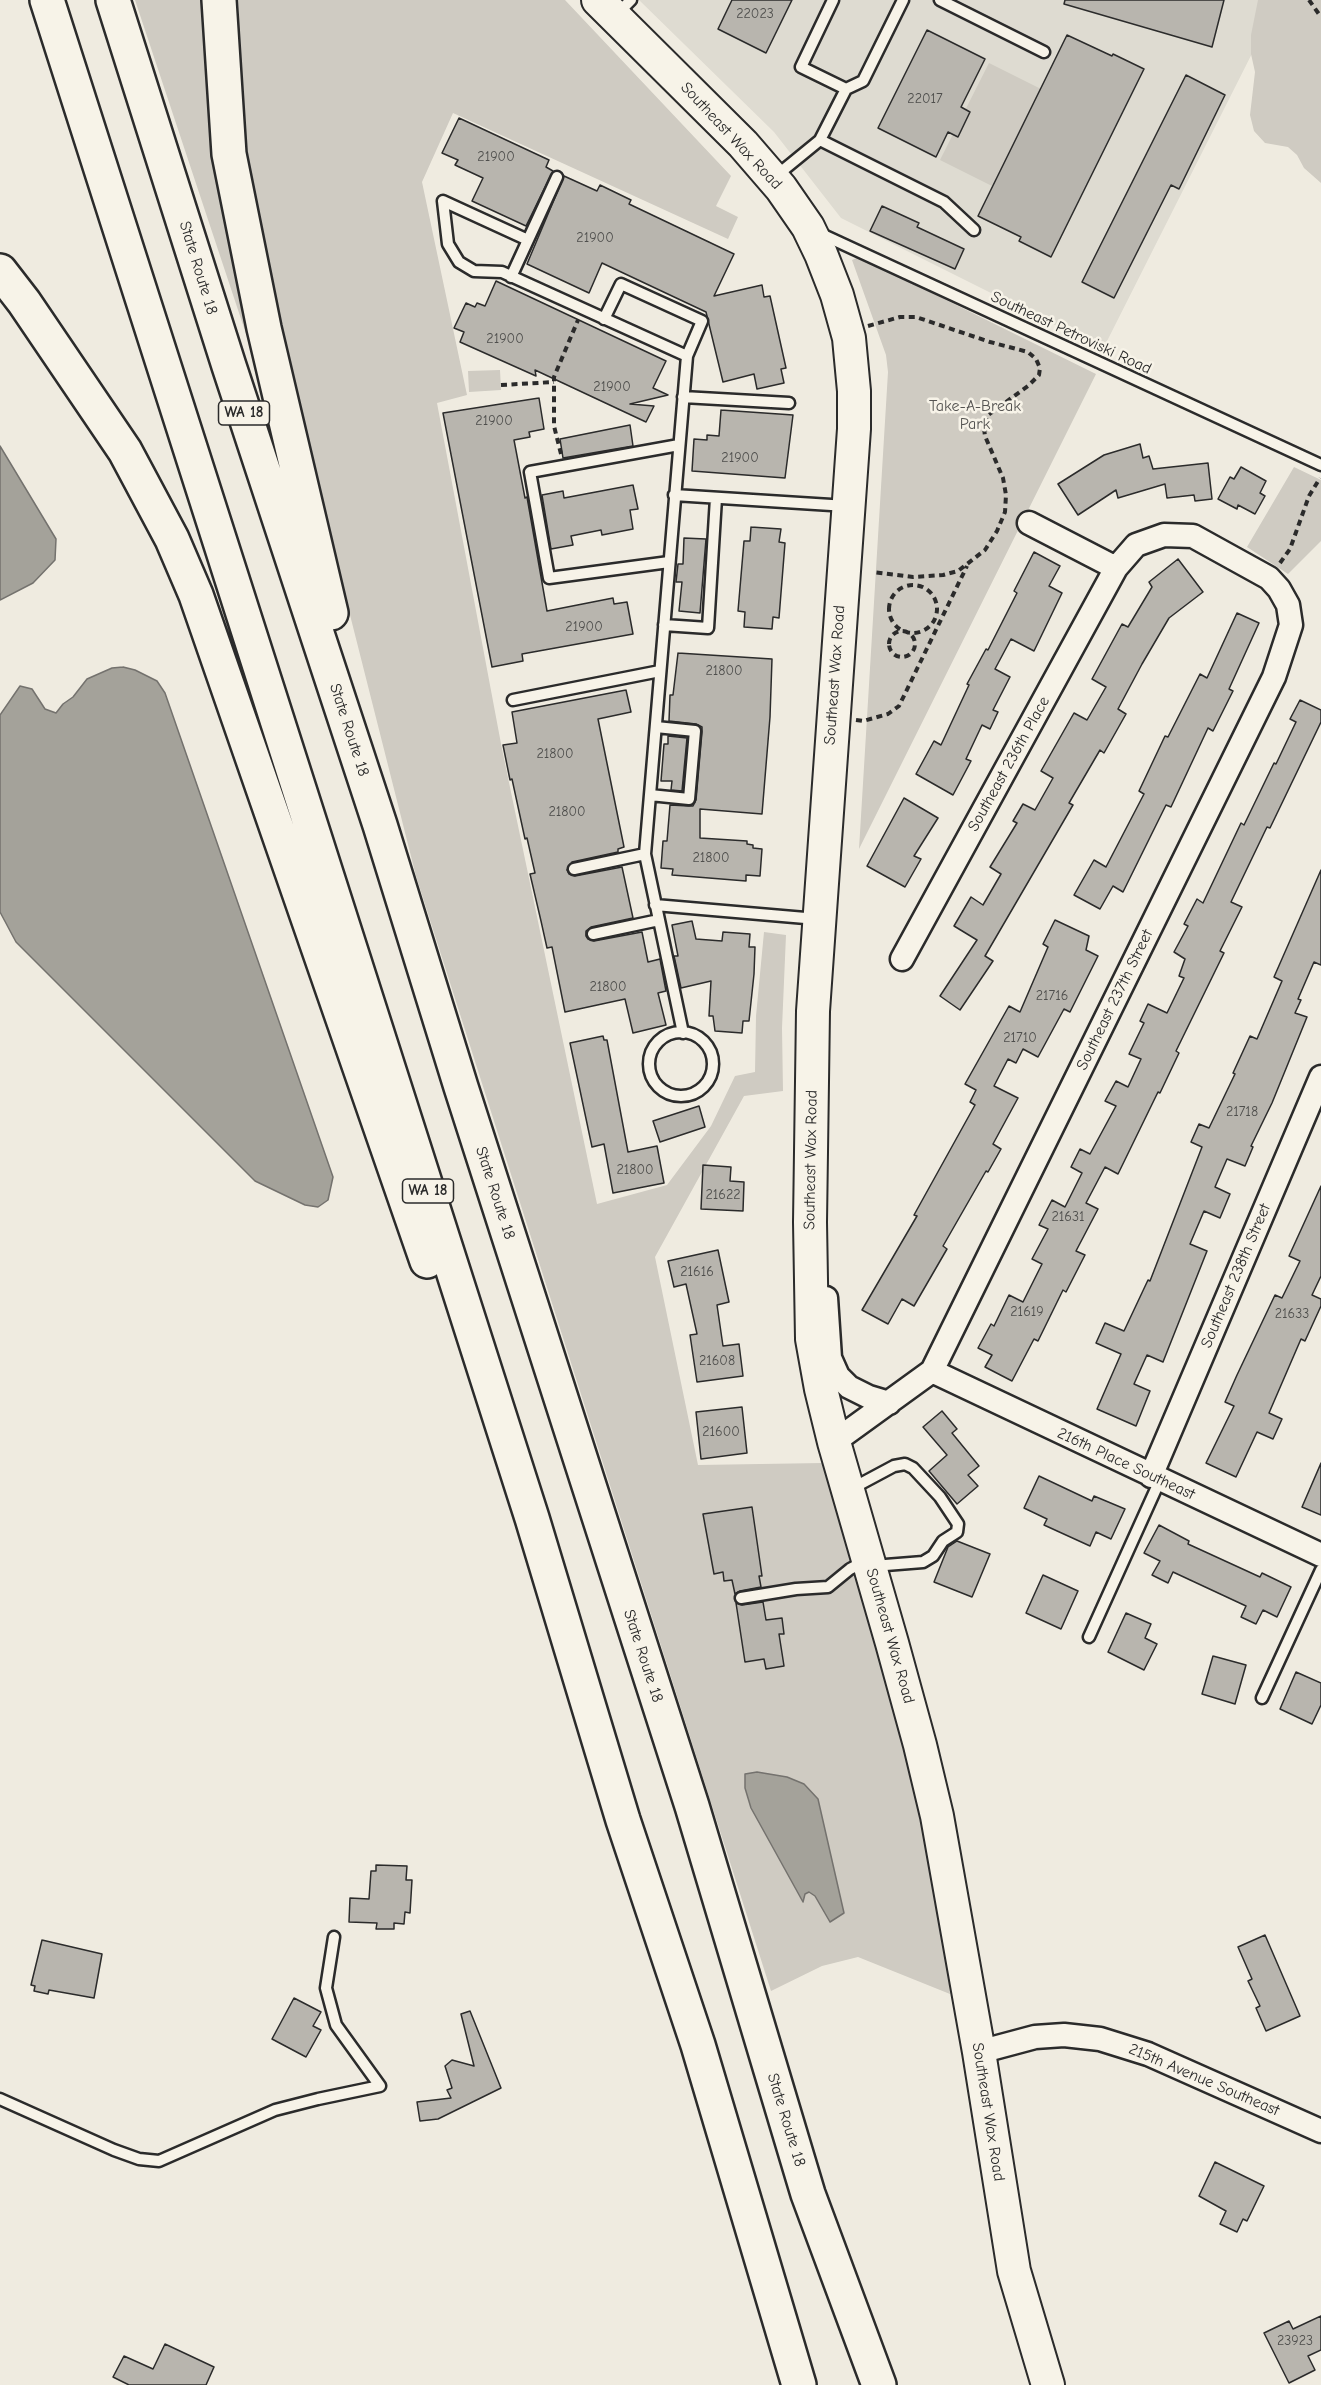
<!DOCTYPE html>
<html>
<head>
<meta charset="utf-8">
<style>
	body { margin:0 }
	canvas { display:block; background:#efebe0 }
</style>
</head>
<body>
<canvas width="1321" height="2385"></canvas>
<script>
const c = document.querySelector('canvas').getContext('2d');
c.lineJoin = 'round';
function fillPath(path, color) { c.fillStyle = color; c.fill(path, 'evenodd'); }
const shape = rows => new Path2D(rows.map(r => 'M' + r).join(''));
function stroke(path, color, width, dash) { c.strokeStyle = color; c.lineWidth = width; c.lineCap = dash ? 'butt' : 'round'; c.setLineDash(dash || []); c.stroke(path); }
function write(font, color, halo, rows, align = 'center') {
  c.font = font + ' "Comic Neue",sans-serif'; c.lineWidth = 5; c.setLineDash([]); c.textBaseline = 'middle'; c.strokeStyle = halo; c.fillStyle = color; for (const [text, x, y, turn = 0] of rows) {
    c.save(); c.translate(x, y); c.rotate((+turn || 0) * Math.PI / 180); c.textAlign = isNaN(turn) ? turn : align; if (halo) c.strokeText(text, 0, 0); c.fillText(text, 0, 0); c.restore();
  }
}
const built = shape([
	[639,0,1279,0,1103,349,841,218,774,132]
]);
const green = shape([
	[135,0,210,0,256,353,252,352],
	[238,0,565,0,731,176,716,206,738,217,728,239,453,113,422,182,467,395,437,403,502,749,597,1204,667,1185,711,1126,735,1076,755,1072,756,1016,764,932,786,935,782,1028,783,1091,744,1096,655,1257,698,1465,823,1463,886,1658,942,1922,950,1994,858,1957,822,1966,771,1991,416,876,261,263,243,134],
	[1258,0,1321,0,1321,183,1304,168,1297,155,1288,147,1265,143,1254,131,1250,115,1255,72,1251,54,1251,35],
	[989,63,1041,89,992,186,940,160],
	[859,257,1096,374,859,849,888,372,886,355,852,260],
	[500,370,501,390,469,392,468,371],
	[1294,467,1321,480,1321,541,1288,574,1247,547]
]);
const water = shape([
	[0,446,56,539,55,560,33,583,0,600,0,446],
	[123,667,135,670,157,681,165,693,333,1177,328,1200,318,1207,305,1205,255,1181,16,942,0,912,0,715,20,686,32,689,45,709,56,713,63,704,73,697,87,679,112,668,123,667],
	[757,1772,787,1777,804,1784,818,1799,844,1913,830,1922,815,1896,809,1892,805,1894,803,1902,751,1808,745,1788,745,1774,757,1772]
]);
const building = shape([
	[732,0,792,0,766,53,718,29,732,0],
	[1065,0,1224,0,1212,47,1064,4,1065,0],
	[927,30,985,59,961,107,970,112,958,137,948,132,936,157,878,128,927,30],
	[1067,35,1112,56,1113,54,1144,69,1051,257,1019,241,1021,237,978,216,1067,35],
	[1186,75,1225,95,1179,189,1171,185,1114,298,1082,282,1186,75],
	[459,118,549,160,546,167,553,171,526,226,472,201,483,178,455,165,458,160,442,153,459,118],
	[564,176,597,191,600,185,631,200,629,204,734,254,714,296,762,285,764,297,770,296,786,368,781,369,784,383,757,389,754,374,723,382,706,312,602,263,589,293,527,264,564,176],
	[882,206,919,223,917,227,964,249,955,269,870,231,882,206],
	[496,281,666,361,653,388,668,395,630,404,654,406,646,422,535,370,536,376,460,342,464,332,454,328,466,303,475,307,477,303,485,306,496,281],
	[539,398,544,429,529,432,530,437,514,440,525,498,527,497,547,611,613,598,614,604,627,602,633,634,522,654,523,661,492,667,443,413,539,398],
	[721,410,793,415,785,478,692,471,694,439,707,440,707,435,719,436,721,410],
	[630,425,633,446,563,458,560,439,630,425],
	[1140,444,1143,458,1149,456,1153,469,1208,463,1212,499,1195,501,1194,495,1167,498,1165,484,1118,498,1116,490,1078,515,1058,484,1104,455,1140,444],
	[1241,467,1266,481,1260,493,1265,496,1255,514,1238,505,1237,509,1218,499,1230,477,1234,479,1241,467],
	[633,485,638,509,630,510,633,529,602,535,601,530,571,536,573,545,551,549,542,495,563,491,564,498,633,485],
	[751,527,781,529,779,542,785,543,779,618,773,617,772,629,744,627,745,612,738,611,744,541,750,541,751,527],
	[684,538,706,539,700,613,679,611,682,582,676,582,678,564,683,564,684,538],
	[1034,552,1060,566,1049,586,1062,593,1034,651,1011,639,995,669,1010,677,993,710,998,712,990,729,982,725,966,759,971,761,953,795,916,774,934,741,941,745,969,685,967,684,986,649,988,650,1017,593,1014,591,1034,552],
	[1178,559,1203,592,1169,618,1142,664,1118,709,1126,714,1104,753,1100,750,1069,803,1073,805,985,956,993,961,960,1010,940,996,977,940,954,926,971,897,983,905,1001,874,990,867,1017,823,1013,821,1023,804,1035,810,1053,778,1041,771,1074,713,1087,720,1106,687,1092,679,1122,624,1128,627,1152,587,1149,582,1178,559],
	[1237,613,1259,623,1229,689,1233,691,1213,731,1208,728,1171,807,1166,805,1123,892,1113,886,1100,909,1074,895,1094,860,1106,867,1144,794,1139,791,1165,736,1168,737,1200,674,1207,678,1237,613],
	[678,653,772,659,770,717,762,814,700,809,700,838,747,841,747,844,753,845,753,848,762,849,760,876,746,875,746,881,672,875,673,869,661,868,663,841,667,841,670,805,689,806,693,806,696,800,702,732,702,727,696,724,669,721,670,695,673,695,678,653],
	[626,690,631,712,598,719,624,847,618,849,618,852,572,862,567,870,569,874,575,876,622,867,633,918,591,927,586,931,586,936,588,939,594,941,642,932,648,962,660,959,666,991,658,993,666,1025,633,1033,625,999,565,1012,552,947,547,948,541,921,530,874,535,873,527,838,525,839,512,779,510,780,503,745,517,743,512,712,626,690],
	[1300,700,1321,710,1321,722,1270,828,1267,827,1231,902,1242,907,1220,951,1224,953,1176,1051,1179,1053,1160,1093,1158,1092,1118,1174,1105,1167,1086,1203,1098,1209,1076,1251,1085,1255,1066,1292,1063,1290,1038,1341,1034,1339,1012,1381,985,1367,992,1355,978,1348,991,1324,994,1326,1009,1295,1023,1302,1042,1264,1032,1259,1048,1229,1039,1225,1052,1200,1065,1207,1082,1173,1071,1167,1080,1149,1090,1154,1116,1106,1105,1101,1116,1081,1128,1087,1141,1059,1129,1054,1144,1023,1140,1021,1148,1004,1167,1013,1184,978,1179,976,1185,959,1174,952,1188,926,1184,924,1197,899,1203,903,1241,823,1244,825,1274,763,1276,764,1296,722,1290,719,1300,700],
	[668,736,687,738,682,791,671,790,672,781,661,781,664,744,668,744,668,736],
	[904,798,938,818,914,856,921,859,905,887,867,866,904,798],
	[1321,870,1321,965,1314,962,1298,999,1301,1000,1295,1013,1307,1017,1272,1103,1251,1146,1253,1147,1245,1166,1227,1159,1215,1187,1230,1194,1220,1218,1204,1211,1190,1244,1207,1251,1163,1362,1147,1355,1134,1384,1150,1391,1136,1426,1097,1409,1121,1354,1096,1343,1105,1323,1124,1331,1148,1280,1150,1281,1202,1147,1191,1142,1199,1124,1209,1128,1235,1074,1233,1073,1250,1036,1257,1039,1282,981,1274,977,1321,870],
	[1055,920,1089,936,1086,950,1098,956,1070,1012,1064,1009,1038,1057,1023,1049,1016,1063,1008,1059,994,1086,1018,1098,993,1144,1001,1149,988,1172,986,1171,943,1246,947,1249,914,1306,902,1299,888,1324,862,1310,917,1216,914,1215,975,1105,970,1102,976,1090,965,1084,1009,1006,1020,1012,1048,947,1043,944,1055,920],
	[692,921,696,939,722,941,723,932,750,934,749,947,755,947,754,974,749,1021,743,1021,742,1033,715,1031,713,1016,709,1016,711,981,681,988,674,956,678,956,672,925,692,921],
	[603,1036,604,1040,607,1040,628,1152,657,1146,664,1183,613,1193,604,1144,592,1147,570,1043,603,1036],
	[699,1106,705,1127,660,1142,653,1121,699,1106],
	[703,1165,731,1167,730,1181,744,1182,743,1211,701,1209,703,1165],
	[1321,1186,1321,1276,1312,1295,1321,1299,1321,1306,1305,1341,1301,1339,1269,1413,1282,1419,1273,1439,1257,1432,1236,1477,1206,1463,1234,1406,1225,1402,1237,1375,1275,1295,1282,1298,1300,1261,1289,1256,1321,1186],
	[718,1250,729,1302,717,1305,723,1346,739,1344,743,1376,697,1382,690,1335,697,1334,686,1284,674,1287,668,1261,718,1250],
	[742,1407,747,1453,701,1459,696,1412,742,1407],
	[942,1411,957,1429,952,1433,979,1466,968,1475,978,1486,957,1504,929,1471,947,1455,923,1427,942,1411],
	[1321,1463,1321,1515,1302,1507,1321,1463],
	[1039,1476,1092,1501,1094,1496,1125,1509,1111,1539,1096,1532,1090,1546,1044,1525,1047,1519,1024,1508,1039,1476],
	[752,1507,762,1576,759,1576,761,1587,740,1591,735,1594,732,1580,724,1581,723,1572,714,1574,703,1514,752,1507],
	[1159,1525,1189,1541,1188,1544,1260,1577,1262,1573,1291,1587,1277,1617,1263,1610,1256,1624,1241,1617,1246,1606,1173,1572,1168,1583,1152,1575,1160,1561,1144,1553,1159,1525],
	[957,1541,990,1554,972,1597,934,1582,948,1547,957,1541],
	[1043,1575,1078,1591,1061,1629,1026,1613,1043,1575],
	[763,1602,766,1620,782,1618,784,1634,779,1634,784,1666,766,1669,764,1659,745,1662,736,1603,742,1605,763,1602],
	[1126,1613,1151,1624,1145,1638,1157,1644,1144,1670,1108,1652,1126,1613],
	[1213,1656,1246,1665,1235,1704,1202,1694,1213,1656],
	[1296,1672,1321,1683,1321,1705,1312,1724,1280,1709,1296,1672],
	[376,1865,407,1866,406,1880,412,1880,410,1913,405,1912,404,1924,394,1923,394,1929,376,1929,377,1923,349,1922,350,1898,369,1899,371,1871,376,1871,376,1865],
	[1265,1935,1300,2016,1266,2031,1256,2008,1260,2006,1248,1981,1252,1979,1238,1947,1265,1935],
	[42,1940,102,1954,94,1998,49,1990,48,1994,34,1991,35,1986,31,1985,42,1940],
	[294,1998,321,2012,313,2026,321,2030,306,2057,272,2039,294,1998],
	[470,2011,501,2088,438,2119,420,2121,417,2102,451,2098,447,2090,452,2088,445,2066,452,2060,474,2066,461,2014,470,2011],
	[1215,2162,1264,2186,1247,2221,1243,2219,1237,2232,1220,2224,1226,2211,1199,2196,1215,2162],
	[1321,2316,1321,2350,1308,2356,1315,2370,1289,2383,1264,2333,1289,2321,1293,2329,1321,2316],
	[165,2344,214,2367,206,2385,129,2385,113,2377,124,2356,153,2369,165,2344]
]);
const path = shape([
	[1309,0,1321,17],
	[868,326,900,317,916,317,990,342,1028,352,1036,359,1040,368,1039,375,1028,386,988,415,984,428,985,436,1003,478,1006,495,1005,512,997,531,985,550,958,571,943,575,913,577,872,572],
	[501,385,554,382],
	[561,454,554,426,554,377,578,320],
	[1280,563,1290,549,1309,496,1320,478],
	'889 609a24 24 0 1 1 48 0a24 24 0 1 1-48 0Z',
	'889 644a13 13 0 1 1 26 0a13 13 0 1 1-26 0Z',
	[856,720,863,721,888,714,899,706,967,566]
]);
const service = shape([
	[833,0,801,67,846,89],
	[940,0,1044,52],
	[617,14,631,0],
	[820,140,944,202,974,230],
	[776,176,820,140,846,89,863,81,903,0],
	[819,233,1321,465],
	[528,240,443,201,448,244,459,262,474,271,502,272,687,356,645,854,683,1033],
	[511,277,557,177],
	[604,319,621,284,702,321,687,356],
	[683,397,789,403],
	[674,495,847,506],
	[669,562,549,578,530,472,679,445],
	[664,625,708,628,716,498],
	[513,700,660,671],
	[650,795,689,799,695,731,656,727],
	[574,869,645,854],
	[655,905,817,919],
	[593,934,659,920],
	'649 1064a32 32 0 1 1 64 0a32 32 0 1 1-64 0Z',
	[851,1489,894,1466,905,1464,913,1468,940,1497,958,1524,957,1532,943,1541,933,1556,923,1562,873,1566],
	[741,1598,796,1589,828,1587,850,1569,865,1561],
	[1089,1637,1160,1480],
	[1262,1698,1321,1570],
	[0,2099,114,2150,139,2159,159,2161,275,2110,318,2099,380,2086,336,2025,326,1988,334,1937]
]);
const minor = shape([
	[1029,523,1116,568],
	[826,1298,830,1358,838,1376,849,1387,869,1397,889,1403],
	[932,1371,1321,1555],
	[834,1442,932,1371,1274,677,1291,625,1288,605,1279,589,1269,578,1193,536,1164,535,1136,545,1116,568,902,959],
	[1151,1476,1321,1077],
	[979,2052,1035,2037,1064,2035,1100,2039,1148,2054,1321,2131]
]);
const secondary = shape([
	[598,0,743,144,781,188,808,227,821,254,837,295,849,338,854,391,854,429,813,1011,810,1222,812,1339,821,1389,834,1442,892,1643,920,1745,937,1816,979,2052,1014,2271,1048,2385]
]);
const motorway = shape([
	[47,0,532,1518,623,1820,698,2045,799,2385],
	[113,0,229,366,380,825,461,1087,692,1806,808,2194,879,2385],
	[219,0,229,154,264,328,331,613],
	[0,271,24,302,125,451,172,539,196,595,427,1261]
]);
const numberNames = [
	["22023",755,14],
	["22017",925,99],
	["21900",496,157],
	["21900",595,238],
	["21900",505,339],
	["21900",612,387],
	["21900",494,421],
	["21900",740,458],
	["21900",584,627],
	["21800",724,671],
	["21800",555,754],
	["21800",567,812],
	["21800",711,858],
	["21800",608,987],
	["21716",1052,996],
	["21710",1020,1038],
	["21718",1242,1112],
	["21800",635,1170],
	["21622",723,1195],
	["21631",1068,1217],
	["21616",697,1272],
	["21619",1027,1312],
	["21633",1292,1314],
	["21608",717,1361],
	["21600",721,1432],
	["23923",1295,2341]
];
const shields = [
	[244,413,51],
	[428,1191,51]
];
const shieldNames = [
	["WA 18",244,413],
	["WA 18",428,1191]
];
const streetNames = [
	["Southeast Wax Road",731,136,47],
	["State Route 18",198,268,73],
	["Southeast Petroviski Road",1071,333,25],
	["Southeast Wax Road",835,675,-86],
	["State Route 18",349,730,72],
	["Southeast 236th Place",1009,764,-61],
	["Southeast 237th Street",1115,1000,-64],
	["Southeast Wax Road",811,1160,-89],
	["State Route 18",495,1193,72],
	["Southeast 238th Street",1236,1276,-67],
	["216th Place Southeast",1126,1464,25],
	["Southeast Wax Road",890,1636,74],
	["State Route 18",643,1656,72],
	["215th Avenue Southeast",1204,2080,23],
	["Southeast Wax Road",988,2112,81],
	["State Route 18",786,2120,73]
];
const parkNames = [
	["Take-A-Break",975,406],
	["Park",975,424]
];
fillPath(built, '#dedbd1');
fillPath(green, '#cfcbc2');
fillPath(water, '#a4a29a');
stroke(water, '#74726e', 1.5);
fillPath(building, '#b8b5ae');
stroke(building, '#2b2b2b', 1.5);
stroke(service, '#2b2b2b', 15);
stroke(minor, '#2b2b2b', 27);
stroke(secondary, '#2b2b2b', 36);
stroke(motorway, '#2b2b2b', 38);
stroke(path, '#2b2b2b', 4, [6, 4.5]);
stroke(service, '#f7f3e8', 10);
stroke(minor, '#f7f3e8', 22);
stroke(secondary, '#f7f3e8', 32);
stroke(motorway, '#f7f3e8', 33);
write('14px', '#4e4e4c', null, numberNames);
for (const [x, y, w] of shields) { const box = new Path2D(); box.roundRect(x - w / 2, y - 12, w, 24, 4.5); c.fillStyle = '#f7f3e8'; c.fill(box); stroke(box, '#2b2b2b', 1.5); }
write('bold 15px', '#2b2b2b', null, shieldNames);
write('16px', '#2b2b2b', '#f7f3e8', streetNames);
write('16px', '#545351', '#f7f3e8', parkNames);
</script>
</body>
</html>
